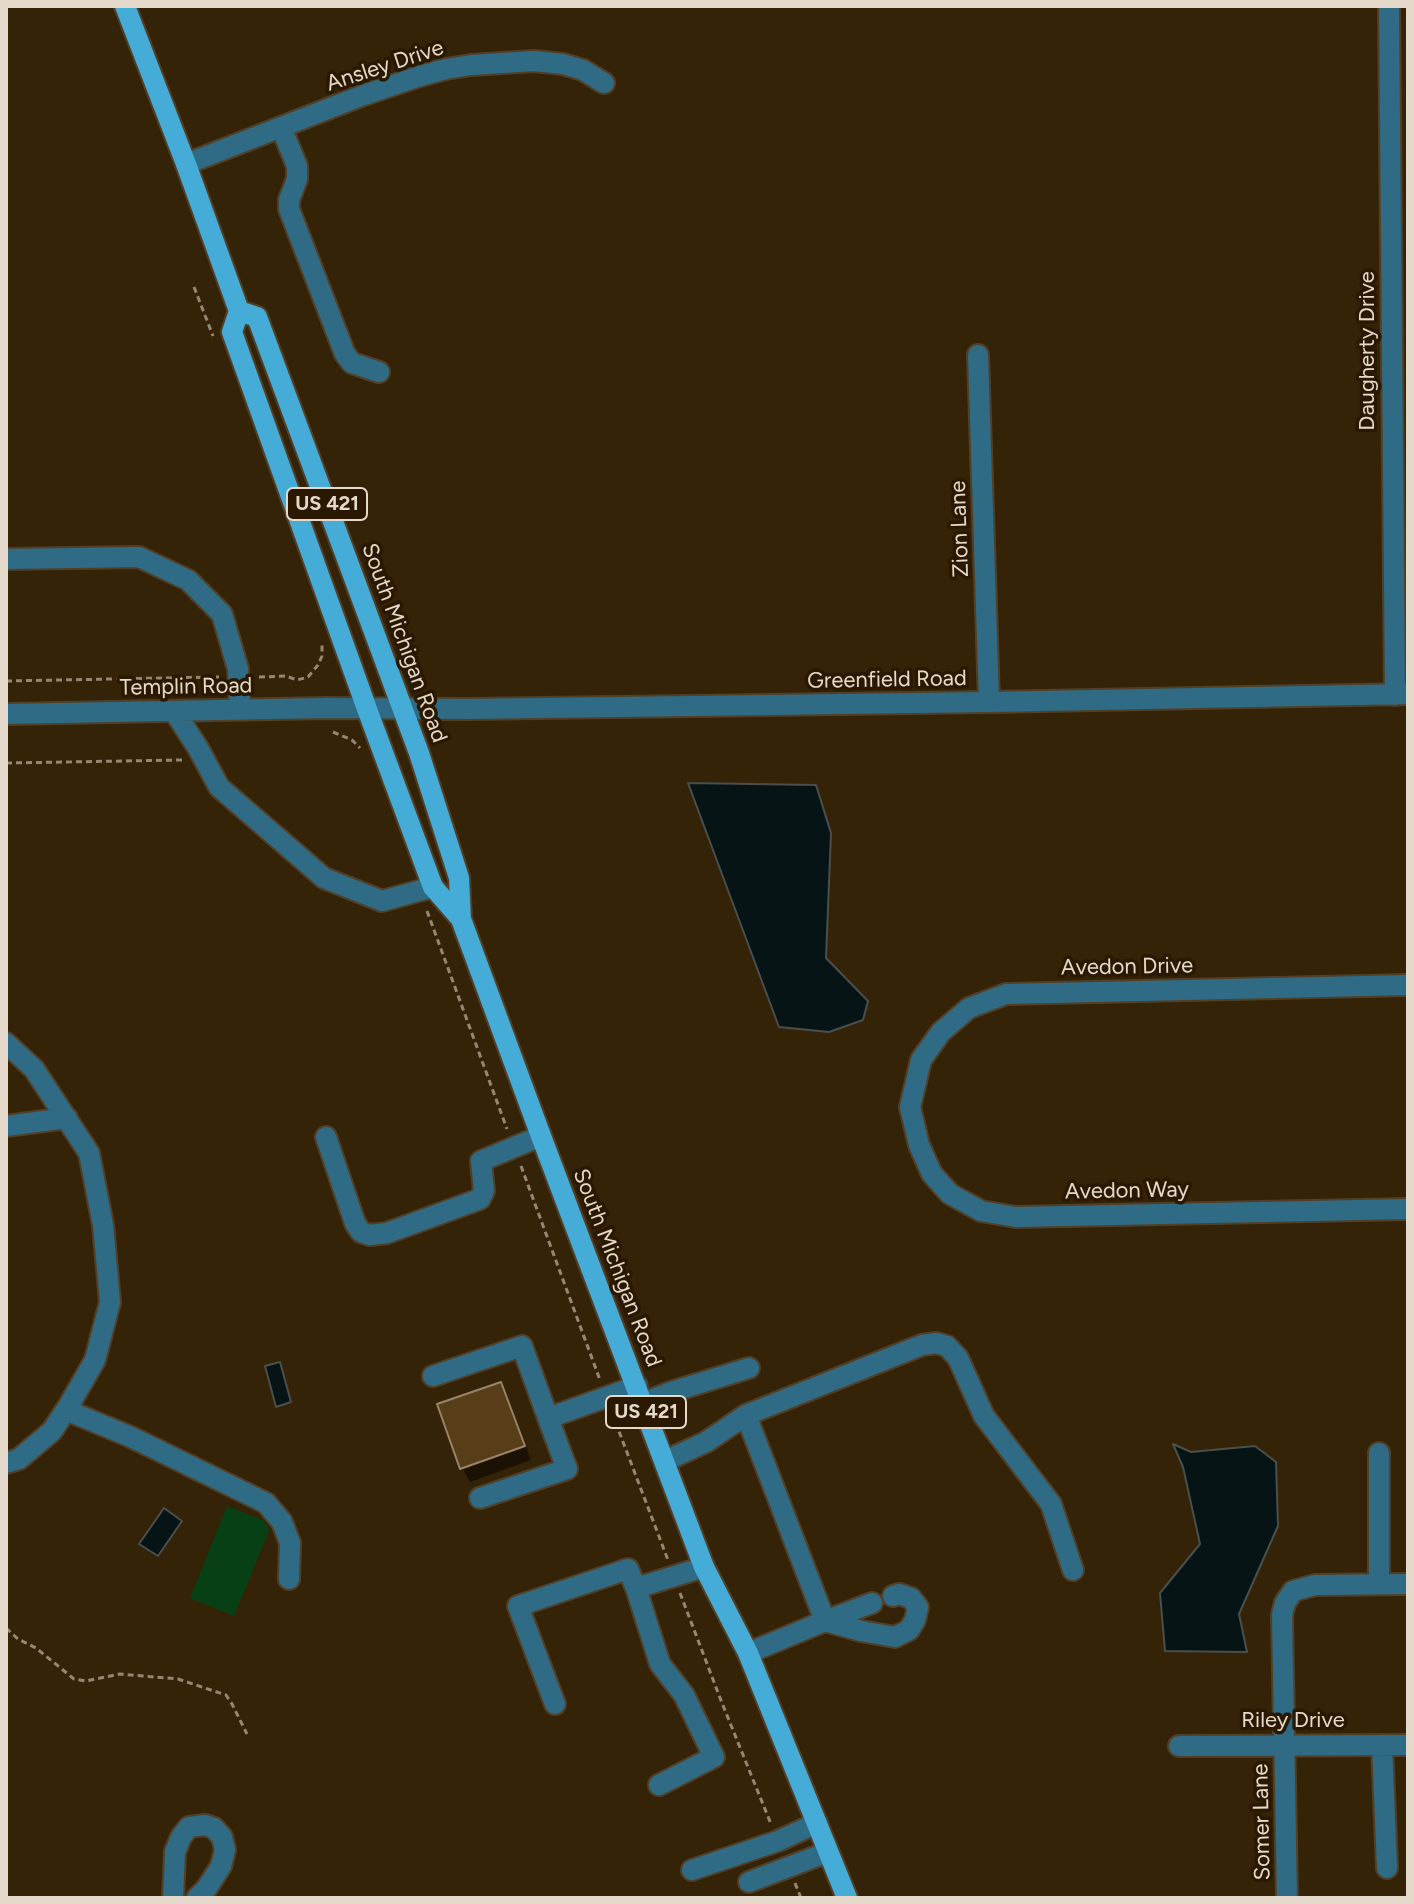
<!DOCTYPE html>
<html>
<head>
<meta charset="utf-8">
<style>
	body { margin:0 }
	#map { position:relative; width:1414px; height:1904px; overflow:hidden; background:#352308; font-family:Figtree,sans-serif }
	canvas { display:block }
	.frame { position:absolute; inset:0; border:8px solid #e4d9ca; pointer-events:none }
</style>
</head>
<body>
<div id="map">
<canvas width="1414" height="1904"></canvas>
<div class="frame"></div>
</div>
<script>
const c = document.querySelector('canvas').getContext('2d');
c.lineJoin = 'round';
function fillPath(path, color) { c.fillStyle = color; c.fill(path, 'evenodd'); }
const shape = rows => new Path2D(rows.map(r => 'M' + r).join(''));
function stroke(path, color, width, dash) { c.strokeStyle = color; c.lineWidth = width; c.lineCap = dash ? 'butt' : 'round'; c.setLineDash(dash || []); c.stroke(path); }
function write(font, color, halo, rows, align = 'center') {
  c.font = font + ' Figtree,sans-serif'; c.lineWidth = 7; c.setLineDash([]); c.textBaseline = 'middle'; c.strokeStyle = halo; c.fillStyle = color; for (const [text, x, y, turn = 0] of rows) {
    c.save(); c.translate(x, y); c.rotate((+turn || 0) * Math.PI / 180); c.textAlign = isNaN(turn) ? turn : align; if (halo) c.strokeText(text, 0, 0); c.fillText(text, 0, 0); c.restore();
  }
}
const green = shape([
	[227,1506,265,1521,269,1531,234,1616,190,1598]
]);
const water = shape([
	[688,783,816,785,831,833,826,958,868,1001,863,1020,829,1032,779,1027,688,783],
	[280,1362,291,1402,276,1407,265,1366,280,1362],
	[1173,1444,1191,1452,1255,1446,1276,1462,1278,1526,1239,1614,1247,1652,1165,1651,1160,1593,1200,1544,1183,1467,1173,1444],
	[164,1508,182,1521,158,1556,139,1544,164,1508]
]);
const shadow = shape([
	[501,1384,508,1398,531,1460,470,1482,462,1468,440,1406]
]);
const building = shape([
	[501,1382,525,1446,460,1469,437,1404,501,1382]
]);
const path = shape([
	[194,287,213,336],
	[259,677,286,676,297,680,308,677,318,665,322,656,322,644],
	[6,681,219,677],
	[333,732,352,740,360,748],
	[6,763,182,760],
	[427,911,507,1129],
	[521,1166,600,1380],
	[612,1413,668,1560],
	[680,1593,722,1703,771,1824],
	[6,1628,18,1639,36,1648,74,1679,86,1681,120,1674,178,1679,226,1695,232,1704,247,1734],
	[795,1883,801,1898]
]);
const minor = shape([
	[1389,6,1395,695],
	[281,127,297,166,297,179,289,200,289,209,345,354,352,363,379,372],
	[186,164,361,96,420,76,446,69,471,65,534,61,563,64,583,70,604,83],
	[978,355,989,702],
	[6,559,139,557,188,580,222,614,238,669,240,709],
	[174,711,198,748,219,787,324,878,382,901,433,887],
	[6,714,326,708,467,709,989,702,1408,694],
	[1408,985,1006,994,969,1008,941,1032,921,1060,910,1107,919,1145,932,1174,950,1194,981,1211,1016,1217,1408,1209],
	[6,1043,34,1069,89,1153,103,1225,110,1302,95,1360,68,1407,52,1431,19,1459,6,1463],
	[6,1126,67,1118],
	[326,1137,355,1223,361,1232,370,1235,387,1233,480,1199,484,1191,481,1161,541,1136],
	[433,1376,522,1346,548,1418],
	[643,1403,671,1392,749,1368],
	[66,1410,131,1437,266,1503,282,1522,290,1543,289,1579],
	[746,1415,825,1621,748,1653],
	[1379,1453,1379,1584],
	[665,1461,706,1442,746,1415,922,1345,936,1343,947,1346,958,1358,984,1416,1051,1504,1073,1570],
	[480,1498,567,1469,548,1418,637,1386],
	[636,1588,660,1664,684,1695,714,1757,659,1785],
	[825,1621,861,1631,895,1637,909,1630,915,1620,918,1607,911,1598,899,1594,893,1596],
	[825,1621,872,1603],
	[555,1704,518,1606,628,1569,636,1588,704,1567],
	[1382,1745,1387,1868],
	[1179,1746,1408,1745],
	[692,1870,778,1841,817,1823],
	[749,1882,828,1852],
	[173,1898,175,1852,181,1837,189,1827,205,1825,214,1828,222,1837,225,1850,221,1866,207,1888,197,1898],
	[1287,1898,1282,1615,1285,1603,1293,1591,1315,1585,1408,1584]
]);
const major = shape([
	[125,6,186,164,239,311,232,332,367,709,433,887,461,919],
	[239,311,257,317,419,753,459,878,461,919,541,1136,704,1567,748,1653,847,1898]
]);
const shields = [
	[327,504,80],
	[646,1412,80]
];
const shieldNames = [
	["US 421",327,504],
	["US 421",646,1412]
];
const streetNames = [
	["Ansley Drive",385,66,-18],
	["Daugherty Drive",1368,351,-90],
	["Zion Lane",960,529,-92],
	["South Michigan Road",404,643,70],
	["Greenfield Road",887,680,-1],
	["Templin Road",186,687,-1],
	["Avedon Drive",1127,967,-1],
	["Avedon Way",1127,1191,-1],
	["South Michigan Road",617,1268,69],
	["Riley Drive",1293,1721],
	["Somer Lane",1262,1822,-91]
];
fillPath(green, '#084015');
fillPath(water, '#061416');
stroke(water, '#494f4c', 2);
fillPath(shadow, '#0007');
fillPath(building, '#583e18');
stroke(building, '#998467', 2);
stroke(minor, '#514027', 24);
stroke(major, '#514027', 24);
stroke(path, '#958772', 3, [6, 4]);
stroke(minor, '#2f6b85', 20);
stroke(major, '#45abd7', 20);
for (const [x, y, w] of shields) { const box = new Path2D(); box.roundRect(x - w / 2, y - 16, w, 32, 6); c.fillStyle = '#2a1900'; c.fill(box); stroke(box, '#e4d9ca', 2); }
write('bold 20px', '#e4d9ca', null, shieldNames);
write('22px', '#e4d9ca', '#2a1900', streetNames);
</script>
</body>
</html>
